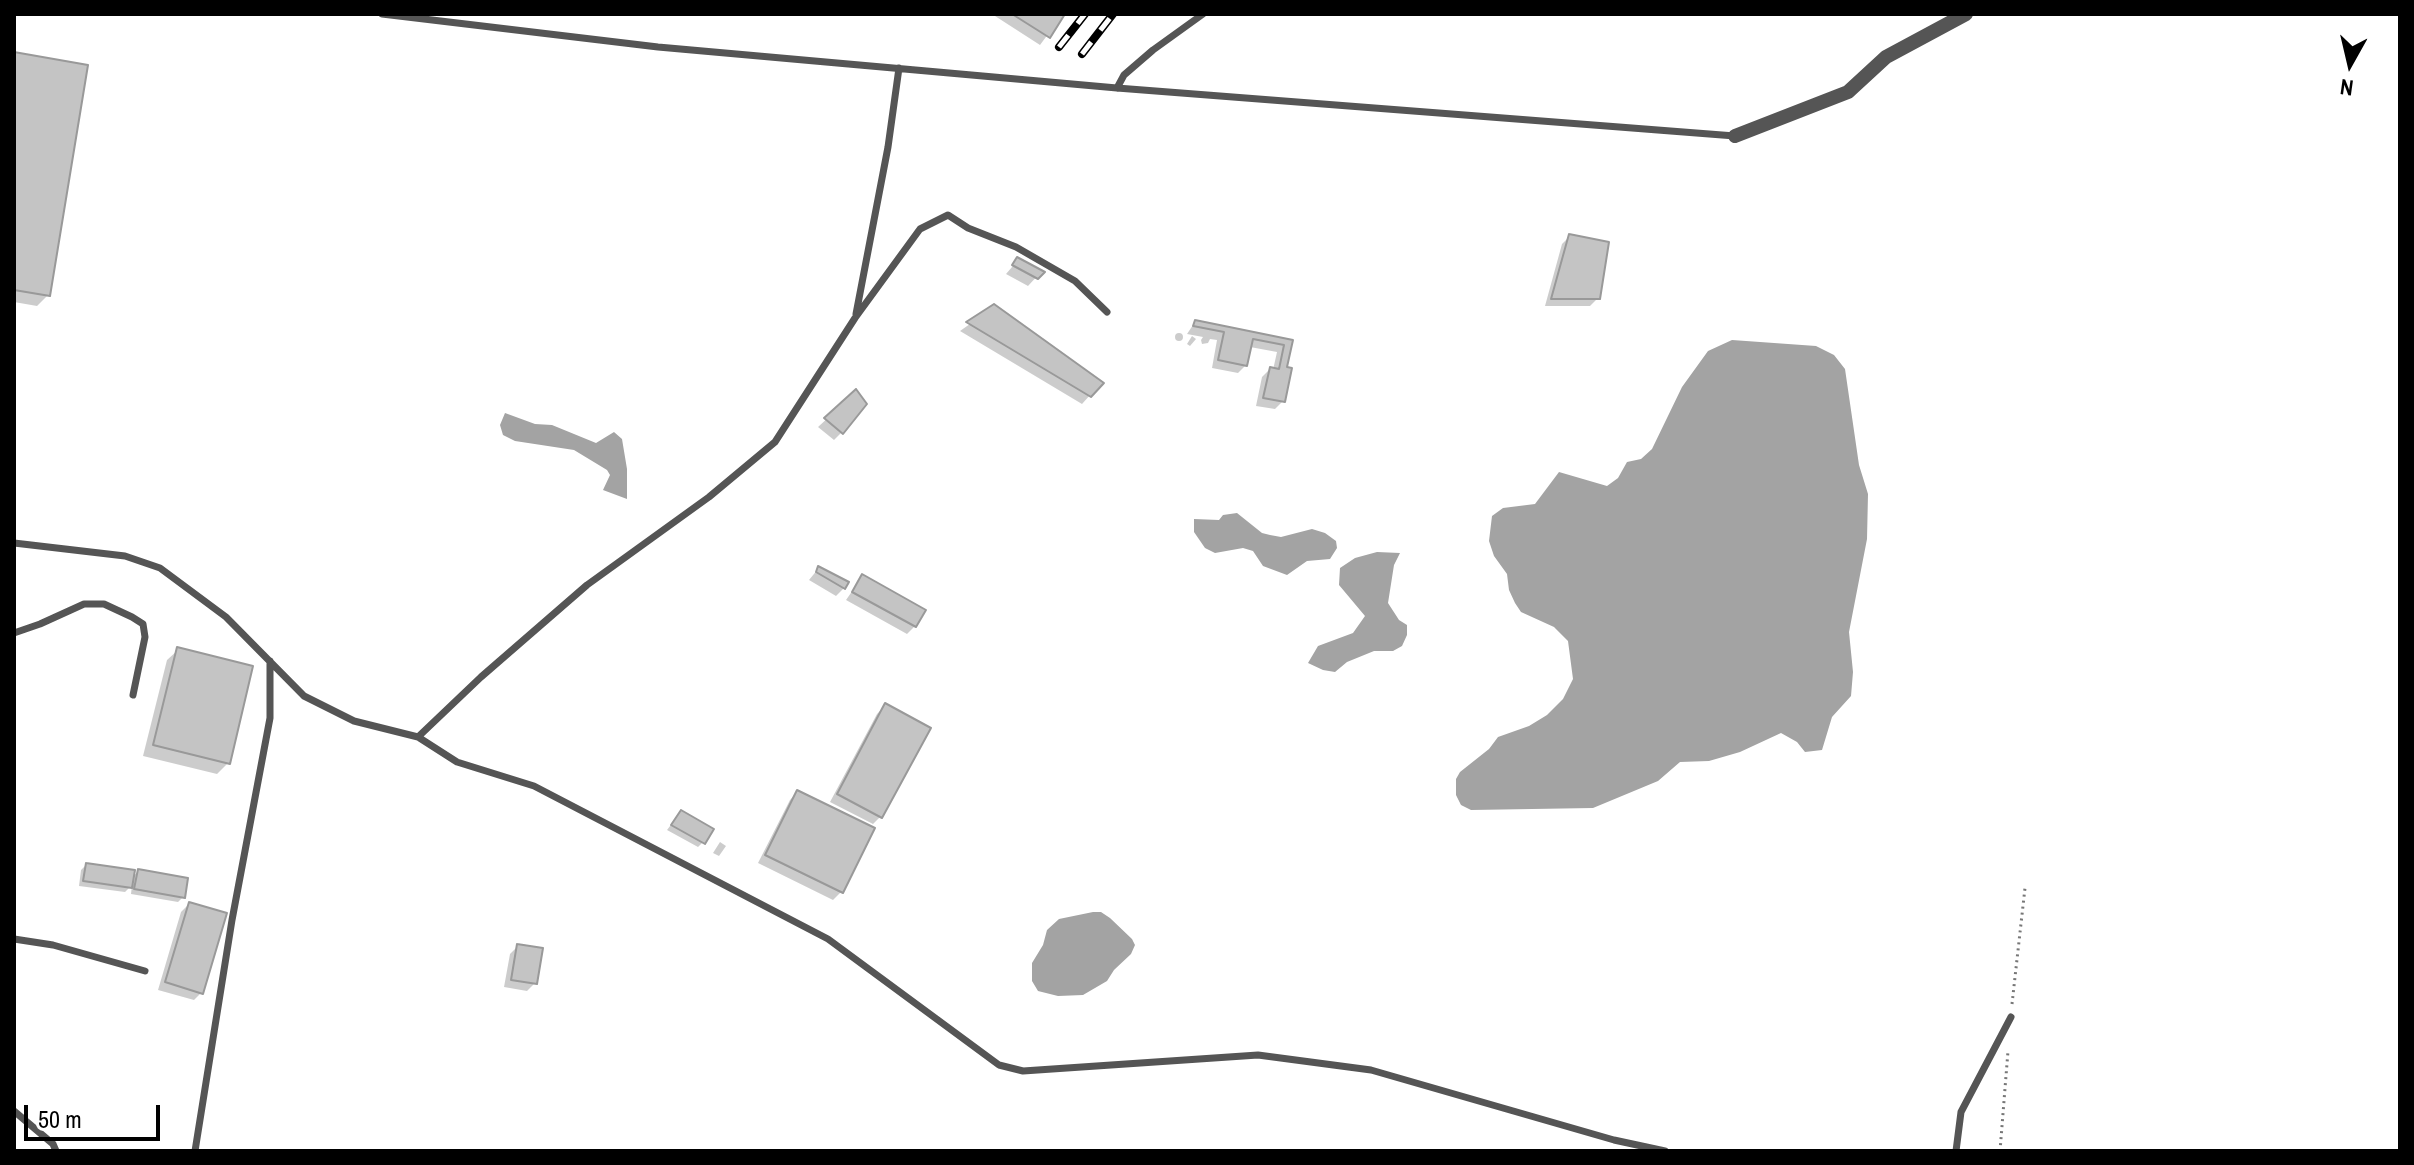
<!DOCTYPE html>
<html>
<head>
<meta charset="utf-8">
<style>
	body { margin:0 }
	#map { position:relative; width:2414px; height:1165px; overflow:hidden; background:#fff; font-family:"Archivo Narrow",sans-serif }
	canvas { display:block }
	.frame { position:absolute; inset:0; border:16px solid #000; pointer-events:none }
	.north { position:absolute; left:2310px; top:24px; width:80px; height:80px; -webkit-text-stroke:6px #fff; paint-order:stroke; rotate:188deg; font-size:22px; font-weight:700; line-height:32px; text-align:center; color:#000 }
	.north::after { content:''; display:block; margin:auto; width:28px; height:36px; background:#000; clip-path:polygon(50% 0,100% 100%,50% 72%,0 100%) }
	.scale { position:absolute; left:24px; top:1105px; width:136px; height:36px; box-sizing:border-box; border:4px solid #000; border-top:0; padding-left:10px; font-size:24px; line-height:28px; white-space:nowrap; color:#000; -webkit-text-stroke:6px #fff; paint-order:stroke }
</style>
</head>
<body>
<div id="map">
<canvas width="2414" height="1165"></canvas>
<div class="frame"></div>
<div class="north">N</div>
<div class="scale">50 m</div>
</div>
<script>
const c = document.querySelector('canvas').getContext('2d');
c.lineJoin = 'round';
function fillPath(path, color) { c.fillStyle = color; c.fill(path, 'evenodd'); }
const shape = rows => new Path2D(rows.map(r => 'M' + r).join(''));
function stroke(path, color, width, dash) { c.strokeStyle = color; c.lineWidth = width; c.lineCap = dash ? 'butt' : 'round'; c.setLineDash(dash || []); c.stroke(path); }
const water = shape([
	[1732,340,1816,346,1834,355,1845,369,1859,465,1868,494,1867,539,1849,632,1853,672,1851,696,1832,717,1822,750,1805,752,1797,742,1781,733,1740,752,1709,761,1680,762,1658,781,1593,808,1471,810,1461,805,1456,795,1456,779,1460,772,1489,749,1498,737,1529,726,1547,715,1563,699,1573,679,1568,641,1554,627,1521,612,1515,603,1509,590,1507,574,1494,556,1489,541,1492,516,1503,508,1535,504,1559,472,1607,486,1618,478,1627,462,1641,459,1652,449,1682,387,1708,351],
	[505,413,535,424,552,425,596,443,614,432,622,439,627,469,627,499,603,490,610,475,607,470,574,450,515,441,503,435,500,425],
	[1237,513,1262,533,1270,535,1281,537,1312,529,1325,533,1336,541,1337,548,1330,559,1307,561,1287,575,1263,566,1253,551,1243,548,1215,553,1205,548,1194,532,1194,519,1219,520,1223,515],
	[1377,552,1400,553,1394,565,1388,603,1399,620,1407,625,1407,635,1402,646,1393,651,1374,651,1347,662,1335,672,1323,670,1308,663,1318,646,1353,633,1365,616,1339,585,1340,568,1355,558],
	[1093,912,1101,912,1110,918,1132,939,1135,945,1131,954,1114,970,1107,981,1083,995,1058,996,1038,991,1032,981,1032,963,1043,945,1047,930,1059,919]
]);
const shadow = shape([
	[996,14,1063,14,1040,45,995,16],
	[14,54,48,295,37,306,14,302],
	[1570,236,1598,298,1590,306,1545,306,1562,244],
	[1018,260,1041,272,1028,286,1006,274],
	[994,307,1101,383,1082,404,960,331],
	[1195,322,1291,341,1285,369,1283,401,1275,409,1256,406,1262,377,1270,369,1273,370,1277,352,1250,347,1246,365,1238,373,1212,368,1217,340,1210,339,1208,343,1202,344,1201,340,1203,337,1187,334],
	'1175 337a4 4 0 1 1 8 0a4 4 0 1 1-8 0Z',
	[1192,336,1196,339,1190,346,1187,344],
	[856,392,842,432,834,440,818,427],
	[818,569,844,588,836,596,809,580],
	[862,577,915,626,907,634,846,600],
	[178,650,228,763,217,774,143,756,167,660],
	[885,706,880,817,873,824,830,802,877,714],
	[797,792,873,829,841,892,833,900,758,863,790,800],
	[676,818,703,842,698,847,667,830],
	[720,842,726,846,719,856,713,853],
	[86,865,131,878,139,871,183,897,178,902,131,894,132,885,125,892,79,886,81,870],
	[189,904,202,992,194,1000,158,990,181,912],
	[518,946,535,983,527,991,504,987,510,954]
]);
const building = shape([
	[1012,14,1065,14,1050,38,1012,14],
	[14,52,88,65,50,296,14,290,14,52],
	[1569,234,1609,242,1600,299,1551,299,1569,234],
	[1017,257,1045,272,1038,279,1012,265,1017,257],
	[994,304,1104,383,1091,397,966,322,994,304],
	[1195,320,1293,340,1287,367,1292,368,1285,402,1263,398,1270,367,1279,369,1284,345,1253,339,1247,366,1218,360,1224,332,1193,326,1195,320],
	[856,389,867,404,843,434,824,418,856,389],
	[818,566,849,582,845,589,816,572,818,566],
	[862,574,926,610,916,627,852,592,862,574],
	[177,647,253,666,230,764,153,745,177,647],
	[885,703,931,728,882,818,837,794,885,703],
	[797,790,875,828,843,893,765,855,797,790],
	[681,810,714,829,705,844,671,825,681,810],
	[86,863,135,870,132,888,83,881,86,863],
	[138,869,188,878,185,898,134,889,138,869],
	[189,902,227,913,203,994,165,982,189,902],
	[517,944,543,948,537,984,511,980,517,944]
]);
const path = shape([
	[2012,1004,2025,888],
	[2000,1151,2008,1051]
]);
const lane = shape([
	[382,14,658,47,1117,88,1735,136],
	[1117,88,1124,75,1153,50,1203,14],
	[856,314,888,147,899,68],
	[14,543,125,556,160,568,226,617,304,696,354,721,418,737,457,762,534,786,828,939,999,1065,1023,1071,1258,1055,1371,1070,1614,1140,1665,1151],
	[14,633,40,624,84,604,104,604,132,617,143,624,145,637,133,695],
	[418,737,481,677,587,585,709,497,775,442,855,318,920,229,948,215,968,228,1016,247,1075,281,1107,312],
	[14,939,53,945,145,971],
	[14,1111,53,1144,56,1151],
	[195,1151,232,920,270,718,270,661],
	[1956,1151,1961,1112,2011,1017]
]);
const street = shape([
	[1735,136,1848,92,1886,57,1966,14]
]);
const rail = shape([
	[1059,47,1085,14],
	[1082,54,1113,14]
]);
fillPath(water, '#a3a3a3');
fillPath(shadow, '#0003');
fillPath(building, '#c4c4c4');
stroke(building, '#999', 2);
stroke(path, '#777', 3, [2, 4]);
stroke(lane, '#555', 7);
stroke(street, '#555', 14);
stroke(rail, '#000', 8);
stroke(rail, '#fff', 5, [15]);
</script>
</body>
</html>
